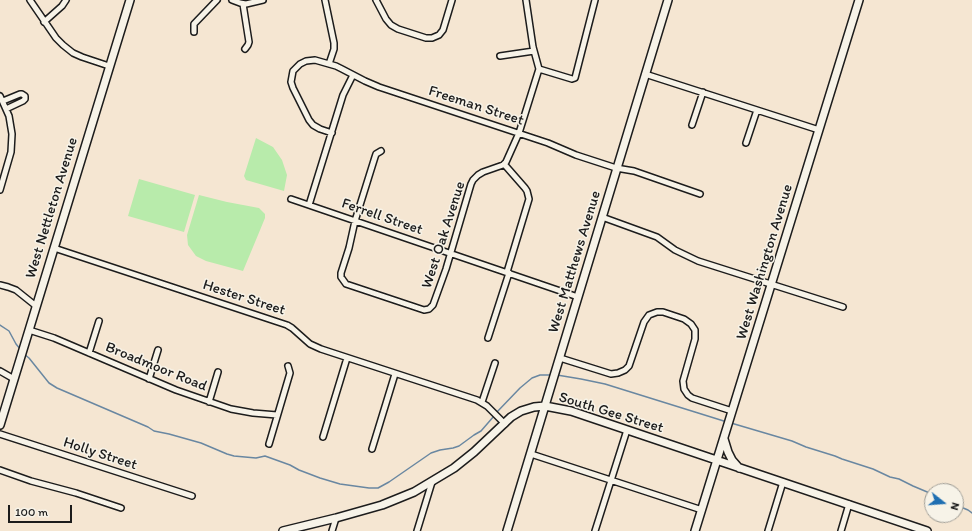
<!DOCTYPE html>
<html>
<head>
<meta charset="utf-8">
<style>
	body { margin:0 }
	#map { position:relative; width:972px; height:531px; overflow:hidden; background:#f5e6d2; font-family:Itim,sans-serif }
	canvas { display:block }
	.north { position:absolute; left:924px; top:483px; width:40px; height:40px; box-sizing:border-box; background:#f7f3e8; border:1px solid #9f9d96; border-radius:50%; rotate:107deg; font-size:11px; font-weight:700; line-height:16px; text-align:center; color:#1c1c1c }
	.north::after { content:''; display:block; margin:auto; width:14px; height:18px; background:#1f6fb2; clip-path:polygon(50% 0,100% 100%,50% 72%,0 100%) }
	.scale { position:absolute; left:8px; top:505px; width:64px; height:18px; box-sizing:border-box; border:2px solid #1c1c1c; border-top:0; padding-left:5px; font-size:12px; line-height:14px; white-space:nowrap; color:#1c1c1c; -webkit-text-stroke:3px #f7f3e8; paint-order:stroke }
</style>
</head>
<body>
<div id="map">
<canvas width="972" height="531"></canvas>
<div class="north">N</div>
<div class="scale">100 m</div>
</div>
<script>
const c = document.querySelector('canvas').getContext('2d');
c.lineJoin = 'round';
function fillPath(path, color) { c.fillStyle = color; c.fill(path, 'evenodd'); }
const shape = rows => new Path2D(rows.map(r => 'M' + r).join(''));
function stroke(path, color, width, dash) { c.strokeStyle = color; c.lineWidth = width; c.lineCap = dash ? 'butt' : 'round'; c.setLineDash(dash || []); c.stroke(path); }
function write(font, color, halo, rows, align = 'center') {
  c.font = font + ' Itim,sans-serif'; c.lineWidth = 3; c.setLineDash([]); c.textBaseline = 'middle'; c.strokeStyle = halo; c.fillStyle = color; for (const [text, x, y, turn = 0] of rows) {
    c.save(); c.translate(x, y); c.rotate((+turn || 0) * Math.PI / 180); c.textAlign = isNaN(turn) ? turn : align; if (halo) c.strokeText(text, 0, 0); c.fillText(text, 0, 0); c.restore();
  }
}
const green = shape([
	[256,138,273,147,282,160,287,175,284,191,246,180,244,176],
	[139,179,195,195,184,232,128,216],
	[199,195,227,202,259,208,265,214,265,218,258,235,243,271,206,261,196,256,188,245,187,235]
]);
const stream = shape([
	[0,325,9,331,16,344,21,350],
	[24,354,29,358,49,383,57,388,148,427,154,431,169,434,201,443,227,454,234,456,256,458,265,456,290,465,299,470,320,478,340,484,369,488,378,488,389,482,431,453,440,450,453,448,459,446,474,435,481,431,494,416],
	[557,375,581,379,605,384,727,422],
	[496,413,520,388,532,378,540,375,552,375],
	[731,423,792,441,806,447,835,456,842,459,873,469,890,477,899,479,913,486,932,494],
	[956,505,968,510,972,513]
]);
const street = shape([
	[30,0,56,38,63,45,73,53,82,57,109,66],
	[232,0,240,3,246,4,263,0],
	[325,0,334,43,334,49,329,64],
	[376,0,386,19,391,25,398,29,426,38,432,38,439,35,443,30,452,0],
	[243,4,249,42,248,45,245,49],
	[44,22,62,6,66,0],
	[194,32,194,24,217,0],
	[500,56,534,51],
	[539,69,572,79,575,78,595,0],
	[645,74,819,130],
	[0,96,9,116,12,134,11,152,0,190],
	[3,101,20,94,22,94,25,96,25,99,23,101,6,109],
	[692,125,703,92],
	[332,133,320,129,313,125,309,120,293,88,291,82,293,71,300,64,306,61,315,60,336,66,342,69,365,81,379,87,548,143,576,155,616,168,634,171,700,194],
	[746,143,757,110],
	[381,151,376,154,375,157,355,221,349,248,341,273,341,277,346,284,424,310,429,309,433,305,446,269,471,184,473,180,478,175,483,172,503,165,506,162,519,133,539,69,533,47,526,0],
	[504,164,525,188,527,191,529,199,507,272],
	[291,199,578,297],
	[309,205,343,95,353,75],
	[602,217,657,237,675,250,698,261,843,307],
	[54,248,287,325,292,328,310,344,321,349,477,400,487,406,505,424],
	[0,285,8,287,16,290,36,306],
	[29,330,54,338,176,390,231,409,253,413,277,415],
	[488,338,509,273],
	[89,353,99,321],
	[560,358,611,374,618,373,625,370,629,366,644,322,649,315,657,312,663,312,684,319,691,324,695,330,695,339,683,381,684,389,688,395,692,398,732,411],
	[0,371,14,379],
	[149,379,158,350],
	[209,402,218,372],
	[482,402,495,363],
	[0,434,192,496],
	[323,437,347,358],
	[269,444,290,373,288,366],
	[372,449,395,374],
	[531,454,702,510],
	[0,470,31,481,76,493,121,508],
	[332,531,336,518],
	[417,531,432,482],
	[595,531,627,430],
	[768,531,783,482],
	[841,531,849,504]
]);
const secondary = shape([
	[0,425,130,0],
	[724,439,728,452,732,460,739,468],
	[283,531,336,518,382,505,414,492,454,468,474,452,511,417,521,411,534,407,545,406,571,411,927,531],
	[507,531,668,0],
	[695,531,859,0]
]);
const streetNames = [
	["Freeman Street",476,106,18],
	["West Nettleton Avenue",52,208,-73],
	["Ferrell Street",382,217,19],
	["West Oak Avenue",444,235,-72],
	["West Matthews Avenue",575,262,-73],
	["West Washington Avenue",765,262,-73],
	["Hester Street",244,298,18],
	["Broadmoor Road",156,367,22],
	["South Gee Street",611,413,17],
	["Holly Street",100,454,18]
];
fillPath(green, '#b8ebab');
stroke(stream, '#6987a1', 1.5);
stroke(street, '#1c1c1c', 8);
stroke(secondary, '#1c1c1c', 10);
stroke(street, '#f7f3e8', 5);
stroke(secondary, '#f7f3e8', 7);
write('15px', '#1c1c1c', '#f7f3e8', streetNames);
</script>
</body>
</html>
